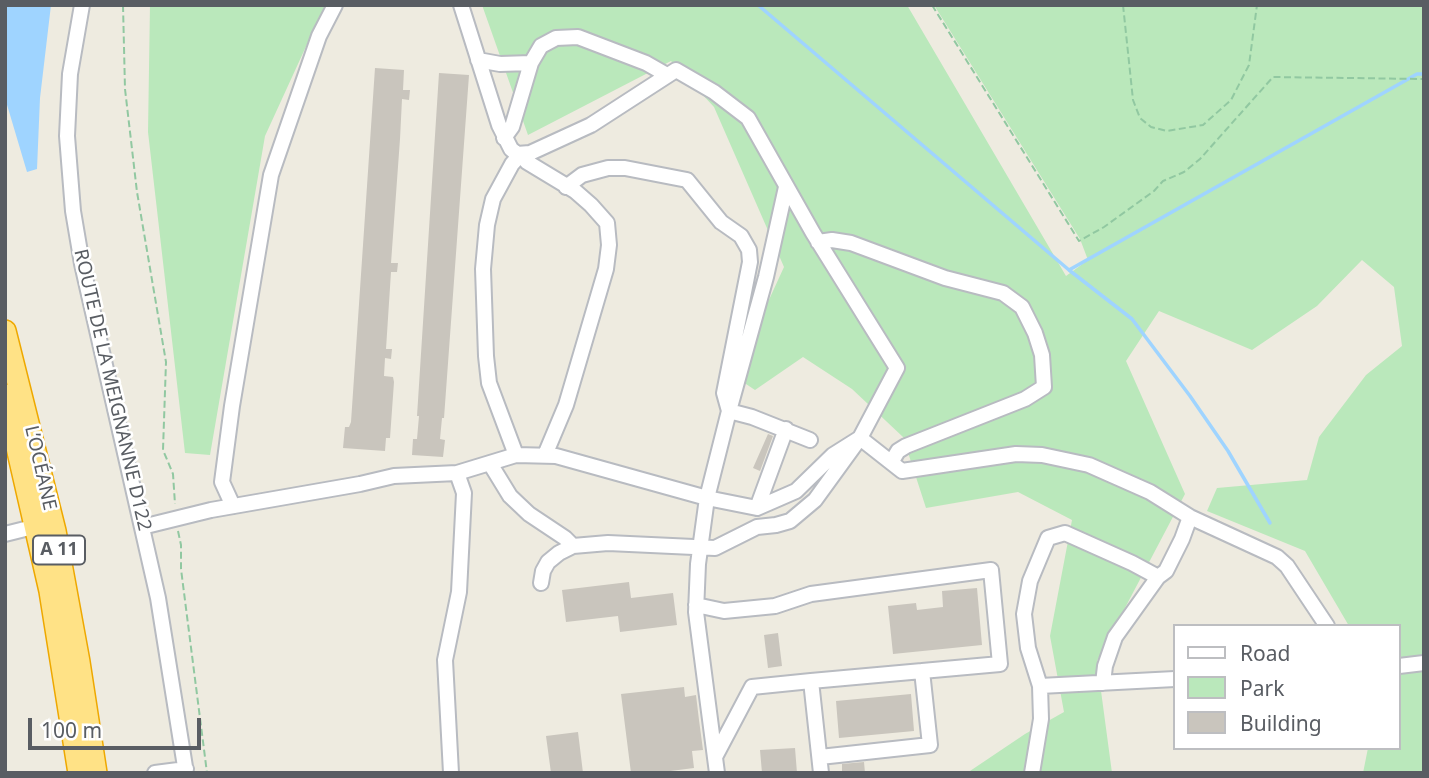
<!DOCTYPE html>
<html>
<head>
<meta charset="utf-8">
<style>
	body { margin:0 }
	#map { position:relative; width:1429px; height:778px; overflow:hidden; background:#eeebe0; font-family:"Noto Sans",sans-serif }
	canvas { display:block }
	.frame { position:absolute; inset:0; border:7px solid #595d63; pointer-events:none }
	.legend { position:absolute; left:1173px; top:624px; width:228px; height:126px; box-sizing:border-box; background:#fff; border:2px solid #bdbec1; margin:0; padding:9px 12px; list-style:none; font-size:21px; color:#595d63 }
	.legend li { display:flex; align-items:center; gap:14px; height:35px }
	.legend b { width:35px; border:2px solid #bdbec1 }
	.scale { position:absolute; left:28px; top:718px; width:173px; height:32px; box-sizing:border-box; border:4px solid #595d63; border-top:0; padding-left:9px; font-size:21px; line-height:24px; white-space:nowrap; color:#595d63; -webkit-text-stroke:5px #fff; paint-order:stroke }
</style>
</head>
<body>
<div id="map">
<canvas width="1429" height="778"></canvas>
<div class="frame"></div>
<ul class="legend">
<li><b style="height:9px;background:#fff"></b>Road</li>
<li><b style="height:19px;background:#bae8bb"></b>Park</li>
<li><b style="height:19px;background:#c9c5bd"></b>Building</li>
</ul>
<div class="scale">100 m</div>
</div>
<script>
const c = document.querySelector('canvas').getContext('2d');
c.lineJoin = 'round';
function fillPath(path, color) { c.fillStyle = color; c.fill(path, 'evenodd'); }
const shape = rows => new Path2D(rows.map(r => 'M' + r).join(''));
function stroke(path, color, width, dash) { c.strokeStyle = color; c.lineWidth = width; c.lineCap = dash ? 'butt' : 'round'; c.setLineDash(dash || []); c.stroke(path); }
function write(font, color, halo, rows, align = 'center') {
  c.font = font + ' "Noto Sans",sans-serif'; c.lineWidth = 5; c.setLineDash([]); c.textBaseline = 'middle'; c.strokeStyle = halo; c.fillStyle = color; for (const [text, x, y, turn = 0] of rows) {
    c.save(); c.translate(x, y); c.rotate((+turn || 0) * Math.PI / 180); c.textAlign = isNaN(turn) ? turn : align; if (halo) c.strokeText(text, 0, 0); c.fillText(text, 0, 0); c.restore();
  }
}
const green = shape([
	[150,5,325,5,265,136,210,455,185,453,148,132],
	[482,5,907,5,1066,276,1088,260,1080,239,934,5,1424,5,1424,773,1363,773,1368,748,1399,748,1399,626,1349,626,1305,551,1207,511,1217,488,1307,480,1319,437,1366,375,1402,346,1394,287,1362,260,1317,306,1252,350,1159,311,1126,361,1185,494,1097,661,1112,773,967,773,1025,734,1064,712,1050,636,1072,520,1018,492,926,508,903,437,852,389,803,357,755,390,734,376,784,267,714,107,671,61,528,135]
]);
const water = shape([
	[5,5,51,5,40,98,37,169,27,172,5,98]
]);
const stream = shape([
	[758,5,1069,270,1417,74,1424,74],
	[1069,270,1132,319,1190,396,1228,451,1270,523]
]);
const building = shape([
	[375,68,404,70,403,90,410,90,409,100,402,99,400,139,391,263,398,263,397,272,391,272,386,349,392,349,391,359,385,358,384,376,393,377,394,382,390,438,386,438,385,451,343,448,345,427,349,427,351,422],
	[439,73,469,75,444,418,442,418,440,439,445,440,443,457,412,455,413,439,417,439,419,416,417,416],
	[768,434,773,436,760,471,753,468],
	[629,582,631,598,673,593,677,625,620,632,618,616,566,622,562,590],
	[977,588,982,645,893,654,888,606,916,603,917,610,943,607,942,591],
	[778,633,782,666,768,668,764,635],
	[684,687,685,697,696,695,699,720,703,750,692,751,694,768,655,773,631,773,621,694],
	[911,694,914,731,839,738,836,701],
	[578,732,583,773,551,773,546,736],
	[795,748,797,773,762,773,760,750],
	[864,762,865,773,842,773,842,764]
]);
const path = shape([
	[123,5,125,89,137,192,166,362,163,450,173,474,175,504],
	[932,5,1079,241,1104,227,1154,191,1163,181,1184,172,1200,159,1273,77,1424,79],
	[1123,5,1133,100,1140,118,1151,127,1167,131,1203,125,1231,100,1249,65,1257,5],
	[178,531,181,545,181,569,207,773]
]);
const minor = shape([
	[82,5,70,74,67,136,73,211,82,264,158,598,186,773],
	[461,5,499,125,511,149,517,154,530,153,591,125,676,70,714,92,748,118,813,233,897,368,860,438,833,455,796,491,757,508,707,498,729,411,752,417,810,440],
	[478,60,500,64,531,63],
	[504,138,512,127,531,63,541,46,556,38,578,37,646,63,667,75],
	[566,187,582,175,608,168,625,168,687,180,721,222,741,236,749,250,750,262,724,393,729,411],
	[818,242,832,240,851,243,945,278,1003,293,1022,307,1035,333,1042,355,1044,387,1025,399,906,446,898,451,892,461],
	[729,411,766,277,786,187],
	[516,455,489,383,486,356,483,269,487,225,493,199,512,164,521,154,527,162,575,191,591,205,607,223,609,245,606,269,566,405,545,455],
	[491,465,510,496,529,514,565,538,573,546],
	[457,473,516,455,556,456,707,498,698,564,696,612,717,773],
	[233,506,222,482,232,406,271,175,319,36,335,5],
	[757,508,786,429],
	[142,527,211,510,360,484,394,476,457,473,464,493,459,592,445,660,451,773],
	[5,534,37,526],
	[541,583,543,571,548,562,559,553,573,546,608,543,715,548,757,527,776,525,790,521,815,500,860,438,902,471,1016,454,1042,455,1089,465,1150,492,1190,517,1277,557,1287,566,1327,626],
	[696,605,724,611,775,606,811,594,991,570,1000,664,811,681],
	[1399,666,1424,663],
	[1103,683,1105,666,1115,637,1158,577,1166,571,1182,539,1190,517],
	[1040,686,1175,679],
	[715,757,752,687,811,681,821,773],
	[820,757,930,745,922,671],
	[155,773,186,769],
	[1032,773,1041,719,1040,686,1028,648,1024,614,1030,581,1048,538,1065,533,1132,563,1158,577]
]);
const highway = shape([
	[5,331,55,531,79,662,96,773],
	[5,395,50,591,79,773]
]);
const shields = [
	[59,550,52]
];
const shieldNames = [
	["A 11",59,550]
];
const streetNames = [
	["ROUTE DE LA MEIGNANNE D122",112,390,77],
	["L’OCÉANE",40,468,77]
];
fillPath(green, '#bae8bb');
fillPath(water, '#9fd4ff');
stroke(stream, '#9fd4ff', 3.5);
fillPath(building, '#c9c5bd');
stroke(minor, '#b8bbc1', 18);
stroke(highway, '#eea800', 24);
stroke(path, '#91c8a1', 2, [7, 3.5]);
stroke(minor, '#fff', 14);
stroke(highway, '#ffe286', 21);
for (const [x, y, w] of shields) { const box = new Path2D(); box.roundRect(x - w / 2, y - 14.5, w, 29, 5); c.fillStyle = '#fff'; c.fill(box); stroke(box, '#595d63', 2); }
write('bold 18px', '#595d63', null, shieldNames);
write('19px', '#595d63', '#fff', streetNames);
</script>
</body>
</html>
